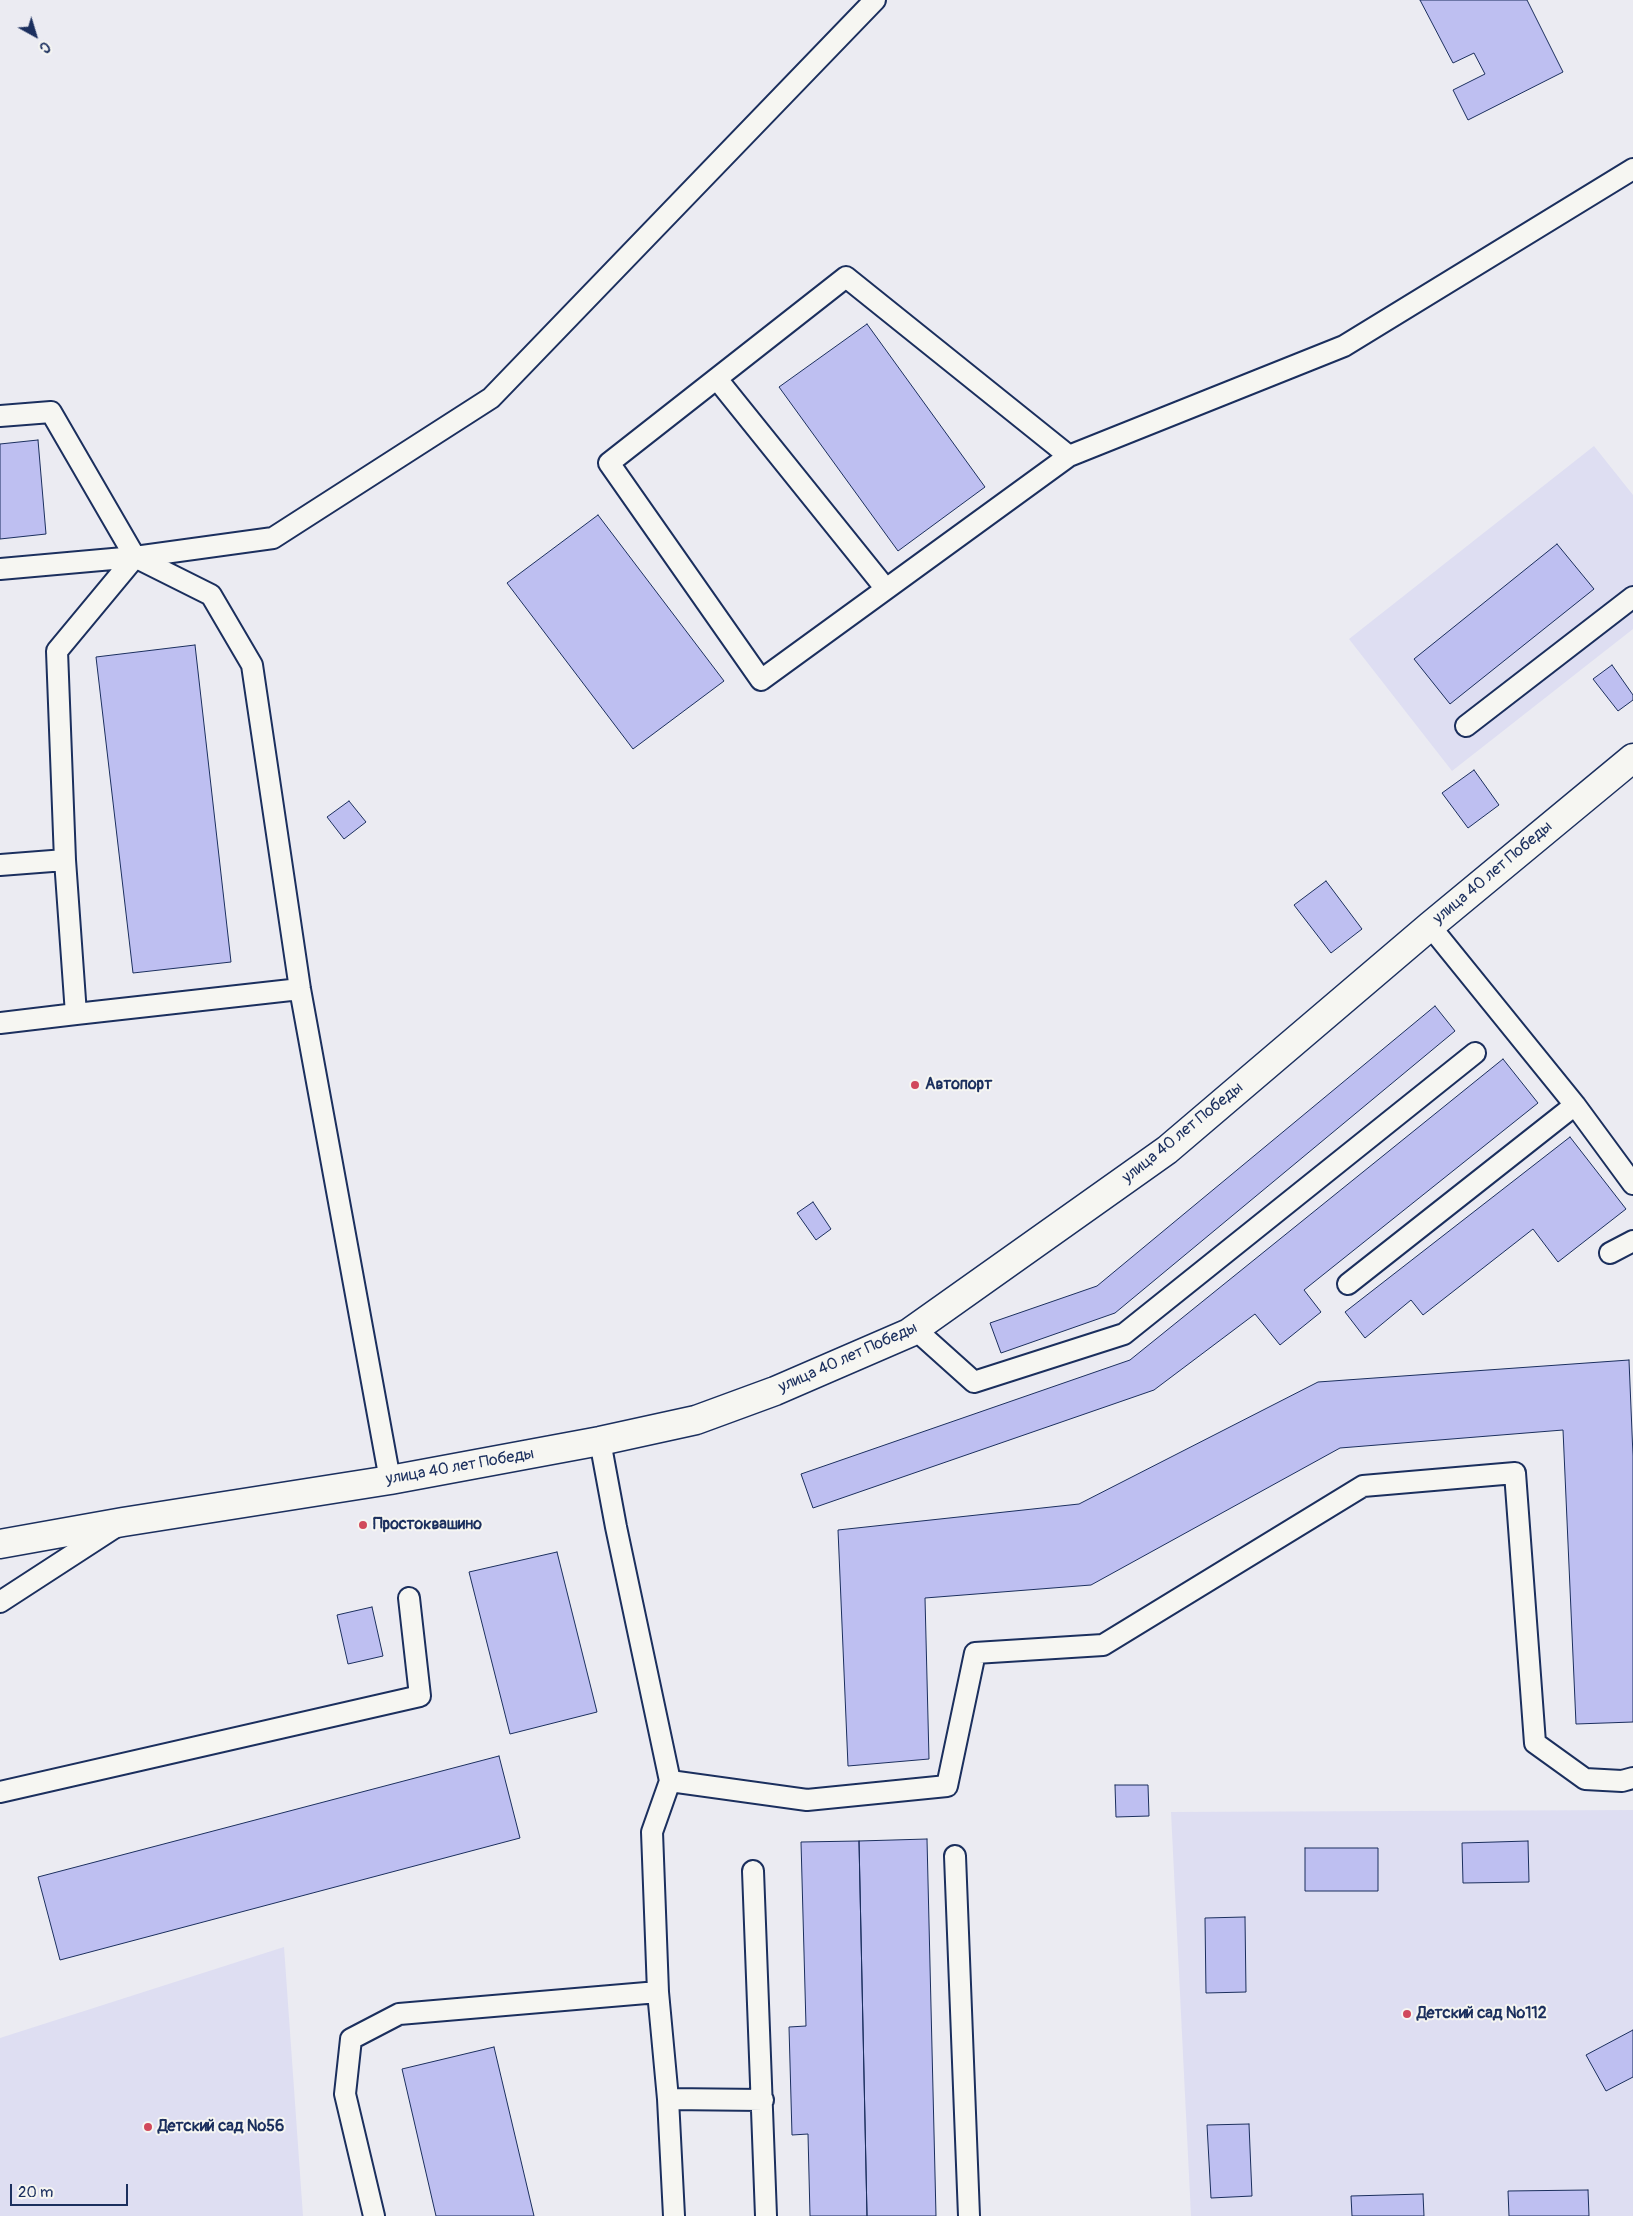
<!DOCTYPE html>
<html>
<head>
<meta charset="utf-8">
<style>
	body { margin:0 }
	#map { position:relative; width:1633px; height:2216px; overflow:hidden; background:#ebebf2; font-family:Pangolin,sans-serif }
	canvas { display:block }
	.north { position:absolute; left:10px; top:10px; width:50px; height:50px; -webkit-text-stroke:4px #f6f6f2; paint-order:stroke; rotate:141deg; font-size:14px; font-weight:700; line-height:20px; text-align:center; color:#1b2f5e }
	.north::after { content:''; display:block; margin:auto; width:18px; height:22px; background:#1b2f5e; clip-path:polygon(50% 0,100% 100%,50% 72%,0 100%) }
	.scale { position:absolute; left:10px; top:2184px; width:118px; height:22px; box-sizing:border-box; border:2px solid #1b2f5e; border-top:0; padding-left:6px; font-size:15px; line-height:18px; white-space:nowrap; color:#1b2f5e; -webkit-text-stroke:4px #f6f6f2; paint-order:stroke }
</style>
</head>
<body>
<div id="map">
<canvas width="1633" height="2216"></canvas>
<div class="north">С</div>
<div class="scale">20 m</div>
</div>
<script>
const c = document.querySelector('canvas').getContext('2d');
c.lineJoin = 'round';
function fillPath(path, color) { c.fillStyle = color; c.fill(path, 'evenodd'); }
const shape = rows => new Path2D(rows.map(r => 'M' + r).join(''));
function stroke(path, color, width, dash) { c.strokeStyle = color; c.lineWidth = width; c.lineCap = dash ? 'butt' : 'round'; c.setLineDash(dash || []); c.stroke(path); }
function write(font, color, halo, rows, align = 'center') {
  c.font = font + ' Pangolin,sans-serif'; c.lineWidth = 4; c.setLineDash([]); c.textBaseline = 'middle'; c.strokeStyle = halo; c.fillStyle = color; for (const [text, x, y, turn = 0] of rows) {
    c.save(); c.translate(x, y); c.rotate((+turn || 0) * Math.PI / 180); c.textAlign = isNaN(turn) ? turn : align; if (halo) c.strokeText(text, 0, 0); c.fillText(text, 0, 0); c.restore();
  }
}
const built = shape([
	[1594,446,1633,495,1633,629,1452,771,1349,639],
	[1633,1810,1633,2216,1191,2216,1171,1812],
	[284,1947,303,2216,0,2216,0,2038]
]);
const building = shape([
	[1420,0,1527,0,1563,72,1468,120,1453,90,1485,74,1474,53,1453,63,1420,0],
	[867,324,985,487,898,551,779,387,867,324],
	[38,440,46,534,0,539,0,444,38,440],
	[598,515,724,681,633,749,507,583,598,515],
	[1557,544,1594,589,1450,704,1414,659,1557,544],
	[195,645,231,962,133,973,96,657,195,645],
	[1612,665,1633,695,1633,700,1618,711,1593,679,1612,665],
	[1474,770,1499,805,1468,828,1442,793,1474,770],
	[349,801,366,822,344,839,327,817,349,801],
	[1326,881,1362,929,1331,953,1294,905,1326,881],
	[1435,1006,1455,1031,1115,1313,1001,1353,990,1323,1097,1286,1435,1006],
	[1503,1059,1538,1103,1304,1290,1321,1312,1280,1345,1255,1314,1154,1390,813,1508,801,1474,1130,1360,1503,1059],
	[1570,1137,1626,1209,1558,1262,1533,1229,1423,1315,1411,1300,1365,1338,1345,1312,1570,1137],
	[813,1202,831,1229,816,1240,797,1213,813,1202],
	[1629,1360,1633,1456,1633,1722,1576,1724,1563,1430,1340,1448,1091,1585,925,1598,929,1759,848,1766,838,1530,1079,1504,1318,1382,1629,1360],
	[557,1552,597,1712,510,1734,469,1572,557,1552],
	[372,1607,383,1656,348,1664,337,1615,372,1607],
	[499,1756,520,1838,60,1960,38,1877,499,1756],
	[1115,1785,1148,1785,1149,1816,1116,1817,1115,1785],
	[927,1839,936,2216,867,2216,859,1841,927,1839],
	[859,1841,867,2216,810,2216,808,2134,792,2135,789,2027,806,2026,801,1842,859,1841],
	[1528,1841,1529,1882,1463,1883,1462,1843,1528,1841],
	[1305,1848,1378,1848,1378,1891,1305,1891,1305,1848],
	[1245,1917,1246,1992,1206,1993,1205,1918,1245,1917],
	[1633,2030,1633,2077,1606,2091,1586,2055,1633,2030],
	[494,2047,534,2216,436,2216,402,2069,494,2047],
	[1249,2124,1252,2196,1211,2198,1207,2125,1249,2124],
	[1588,2190,1589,2216,1509,2216,1508,2191,1588,2190],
	[1423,2194,1424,2216,1352,2216,1351,2196,1423,2194]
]);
const service = shape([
	[717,379,886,589],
	[0,416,51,412,135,557,211,595,252,665,300,989,390,1480],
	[1069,456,846,277,609,463,761,680,1069,456,1344,346,1633,169],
	[0,569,135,557,273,538,491,398,875,0],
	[1466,726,1633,597],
	[65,860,76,1014,300,989],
	[0,865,65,860,57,651,135,557],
	[1430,926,1575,1105,1633,1184],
	[0,1023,76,1014],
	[1610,1253,1633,1241],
	[1348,1284,1575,1105],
	[916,1330,974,1382,1124,1334,1475,1053],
	[600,1441,616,1527,670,1781,652,1832,658,1992,668,2099,674,2216],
	[0,1602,117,1526],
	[670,1781,807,1800,947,1786,975,1653,1103,1645,1363,1486,1515,1473,1535,1743,1585,1779,1622,1781,1633,1778],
	[0,1792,420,1696,409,1598],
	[955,1856,969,2216],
	[753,1871,766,2216],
	[668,2099,763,2100],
	[374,2216,345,2094,351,2039,399,2014,658,1992]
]);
const minor = shape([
	[0,1544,123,1522,390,1480,600,1441,696,1420,775,1391,909,1333,1167,1150,1430,926,1633,758]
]);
const markers = [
	[915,1085,5,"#d1495b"],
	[363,1525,5,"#d1495b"],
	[1407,2014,5,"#d1495b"],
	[148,2127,5,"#d1495b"]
];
const streetNames = [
	["улица 40 лет Победы",1493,873,-40],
	["улица 40 лет Победы",1183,1133,-39],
	["улица 40 лет Победы",848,1358,-24],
	["улица 40 лет Победы",460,1467,-10]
];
const poiNames = [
	["Автопорт",925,1085],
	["Простоквашино",373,1525],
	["Детский сад №112",1417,2014],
	["Детский сад №56",158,2127]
];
fillPath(built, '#dedef2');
fillPath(building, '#bebff1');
stroke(building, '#1b2f5e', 1);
stroke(service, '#1b2f5e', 24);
stroke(minor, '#1b2f5e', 31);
stroke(service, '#f6f6f2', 20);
stroke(minor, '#f6f6f2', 28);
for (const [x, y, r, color] of markers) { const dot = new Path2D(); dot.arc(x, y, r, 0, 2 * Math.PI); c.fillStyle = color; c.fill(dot); stroke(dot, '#f6f6f2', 2); }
write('16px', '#1b2f5e', '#f6f6f2', streetNames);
write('bold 16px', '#1b2f5e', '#f6f6f2', poiNames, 'left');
</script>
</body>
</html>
